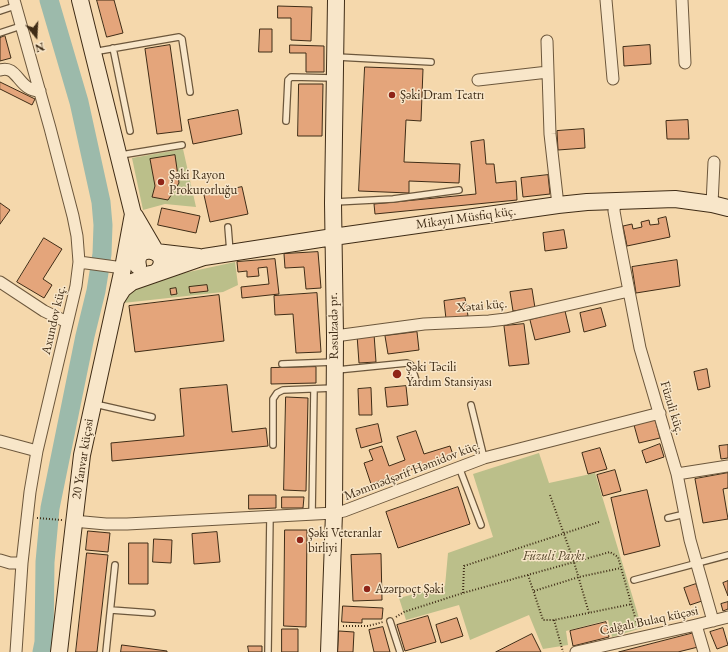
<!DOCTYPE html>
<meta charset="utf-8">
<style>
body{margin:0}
#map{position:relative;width:728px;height:652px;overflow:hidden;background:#f5d8ac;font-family:"EB Garamond",serif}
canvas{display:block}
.north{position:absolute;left:16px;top:16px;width:40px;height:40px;-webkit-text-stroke:3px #f8e6c9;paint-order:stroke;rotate:162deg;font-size:11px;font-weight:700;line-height:16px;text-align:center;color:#3f2c16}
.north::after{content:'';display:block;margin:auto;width:14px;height:18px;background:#3f2c16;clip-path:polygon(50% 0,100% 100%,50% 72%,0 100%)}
</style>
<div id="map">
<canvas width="728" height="652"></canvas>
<div class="north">N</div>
</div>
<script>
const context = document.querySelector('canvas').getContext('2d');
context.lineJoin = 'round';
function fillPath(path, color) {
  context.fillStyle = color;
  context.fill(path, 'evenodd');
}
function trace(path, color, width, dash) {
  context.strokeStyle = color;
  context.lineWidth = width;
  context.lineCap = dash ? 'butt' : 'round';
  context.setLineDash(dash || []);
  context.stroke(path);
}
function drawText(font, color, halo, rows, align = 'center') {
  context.font = font + ' "EB Garamond",serif';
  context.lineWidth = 3;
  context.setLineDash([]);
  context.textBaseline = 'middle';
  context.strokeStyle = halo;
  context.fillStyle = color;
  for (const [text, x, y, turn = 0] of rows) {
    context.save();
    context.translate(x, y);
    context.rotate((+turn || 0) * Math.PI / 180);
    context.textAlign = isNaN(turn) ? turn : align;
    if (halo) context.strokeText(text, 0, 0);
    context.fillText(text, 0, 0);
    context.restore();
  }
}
const green = new Path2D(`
 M183 149 196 207 165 204 143 210 132 158Z
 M235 262 238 285 223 292 123 303 125 295 147 281Z
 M539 453 549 483 595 473 642 628 612 637 608 620 566 631 568 645 543 649 529 615 470 640 459 605 406 620 399 598 445 586 448 553 493 537 473 474Z`);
const river = new Path2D(`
 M42 652 44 642 45 562 50 508 85 336 96 291 102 254 103 225 101 202 79 102 49 0`);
const building = new Path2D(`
 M97 0H114L123 33 107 37Z
 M278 6 312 7 311 41 291 40V18H278Z
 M260 29H272V52H259Z
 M5 36 11 58 0 61V38Z
 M170 45 182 131 157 134 145 49Z
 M290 45 324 46V72H306V53H290Z
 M650 45 651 64 624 66 623 47Z
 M365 67 423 69 421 121 406 120 404 162 460 164 459 183 409 181V193L359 191Z
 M0 82 35 99 32 105 0 89Z
 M299 84H323L322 136H298Z
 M238 110 242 134 193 144 188 120Z
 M688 120 689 139H667L666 121Z
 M584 129 585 148 558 150 557 131Z
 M484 140 486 164H494L496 183 516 181 517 200 375 214 374 204 476 194 471 142Z
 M175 155 179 183 168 200 152 197 155 186 150 159Z
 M548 175 550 194 523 197 521 178Z
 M242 187 248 214 210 222 204 195Z
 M0 203 10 210 0 224Z
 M162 208 200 216 196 233 158 225Z
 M666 217 670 237 627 246 623 226 632 224 633 229 642 227 641 222 649 220 650 225 659 224 658 219Z
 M564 230 567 248 545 251 543 233Z
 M44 238 62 249 43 279 52 285 44 298 17 282Z
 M318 252 321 288 306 289 304 267 285 268 284 254Z
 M275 259 279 294 242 298 241 287 269 284 267 267 258 268 259 276 247 277V271L238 272 237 262Z
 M677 260 680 286 636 293 632 267Z
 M207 285 208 291 190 293 189 287Z
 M176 288 177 294 171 295 170 289Z
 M532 289 535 308 513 311 510 292Z
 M317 293 321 352 296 353 293 314 275 315 274 296Z
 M219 295 224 341 135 352 129 306Z
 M465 298 468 316 446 319 444 301Z
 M601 308 606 326 584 332 580 313Z
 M565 311 570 332 535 340 530 320Z
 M524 324 529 364 509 366 504 326Z
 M417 332 419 350 388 354 385 336Z
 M374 334 376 362 359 363 357 335Z
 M316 367V383L271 384V368Z
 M707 369 710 387 698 390 694 372Z
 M227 385 232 432 266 428 268 446 112 461 111 443 184 436 180 389Z
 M406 386 408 405 387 407 385 388Z
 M371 388 372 415H359L358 389Z
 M286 397 308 398 306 491 284 490Z
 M655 419 660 438 639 443 634 425Z
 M378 424 382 442 361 448 356 429Z
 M416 431 424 454 450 446 453 455 371 484 364 463 373 460 369 450 382 446 389 466 405 460 397 437Z
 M660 444 664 457 646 463 642 451Z
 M728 445V458L721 459 719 446Z
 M600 448 607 469 588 474 582 453Z
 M615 470 621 491 603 496 597 475Z
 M728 473V488L723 489 728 519 703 523 695 479Z
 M458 487 470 524 398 548 386 512Z
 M647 490 660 546 624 555 611 498Z
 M249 495H276V508L249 509Z
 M282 497H304L303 508H282Z
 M285 530H307L306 627 284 626Z
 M88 531 110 533 108 552 86 550Z
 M217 532 220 562 194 564 192 534Z
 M154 539 172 540 171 563 153 562Z
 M129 543H148V584H129Z
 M87 553 108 555 97 652H76Z
 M381 554 382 600 353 601 351 555Z
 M728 581V596L723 583Z
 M696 584 702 601 690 605 684 588Z
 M728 602V609L723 611 721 604Z
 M343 606 383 608 382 619H362V623L342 622Z
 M428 616 436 642 405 651 397 625Z
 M457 618 463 636 441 643 436 625Z
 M606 622 609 637 573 646 570 631Z
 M383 627 390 652H374L369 630Z
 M723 628 728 645 717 649 710 632Z
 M282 629H298V652H282Z
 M339 631 354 632 353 652H338Z
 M694 633 698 647 678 652H619Z
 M532 634 541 652H496Z
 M122 645 167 651V652H121Z
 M248 646H262V652H249Z`);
const path = new Path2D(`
 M550 495 574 562 589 613
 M37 518 62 520
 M528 575 543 620H554L632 604
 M534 591 579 577 621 568
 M463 593 464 566 599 522
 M396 617 404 612 463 593 610 552 618 557 637 624
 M554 620 563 652
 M343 626H368L383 622`);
const lane = new Path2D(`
 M0 11 15 6
 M0 33 21 26
 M113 48 130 131
 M93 52 179 37 182 39 190 92
 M337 57 431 62
 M286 121 288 80 291 77 334 78
 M121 155 182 145
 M335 202 393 199 459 190
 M228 227 230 252
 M282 364 334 362
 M337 370 407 363 411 365 416 380
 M95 404 152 417
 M471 405 484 458
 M273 445V399L277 393 283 390 334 388
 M459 467 481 525
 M312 514 314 389
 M668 518 685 514
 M634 580 728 555
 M111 610 152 613
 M390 621 400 652
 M106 652 115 565
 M268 652 270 516`);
const street = new Path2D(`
 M14 0 50 128 73 216 77 236 79 262 76 286 37 451 30 492 22 563 16 652
 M606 0 613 79
 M682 0 685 63
 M547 41 550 134 558 205
 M0 70C18 64 18 91 40 91
 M478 80 548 72
 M615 201 614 211 618 234 640 348 677 474 690 540 713 621
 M712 204 714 162
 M79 262 123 268
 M0 282 44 311 67 322
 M335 336 424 324 489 321 506 319 629 291
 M0 441 37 451
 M677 474 728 466
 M73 521 106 524H127L334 513 344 511 484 458 660 413
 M0 560 10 563H22
 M696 625 704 652
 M576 652 696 625 728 617`);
const secondary = new Path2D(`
 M80 0 133 214 137 264
 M135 216 156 252 199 257
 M138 266C133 242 170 249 160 268 158 272 154 274 150 274
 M116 300 123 289 132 282 204 257 333 237 558 205 587 202 675 199 712 204 728 208
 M59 652 82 455 123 268 133 214
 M329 652 334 513 335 336 333 203 336 0`);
const markers = [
 [392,95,4,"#8f2418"],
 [161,182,4,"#8f2418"],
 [397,374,5,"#8f2418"],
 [300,540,4,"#8f2418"],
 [367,589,4,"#8f2418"]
];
const poiNames = [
 ["Şəki Dram Teatrı",400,95],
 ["Şəki Rayon",169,175],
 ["Prokurorluğu",169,190],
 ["Şəki Təcili",406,367],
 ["Yardım Stansiyası",406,382],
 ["Şəki Veteranlar",308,533],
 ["birliyi",308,548],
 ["Azərpoçt Şəki",375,589]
];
const streetNames = [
 ["Mikayıl Müsfiq küç.",466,218,-8],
 ["Xətai küç.",482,306,-5],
 ["Axundov küç.",54,320,-77],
 ["Rəsulzadə pr.",334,326,-91],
 ["Füzuli küç.",672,408,73],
 ["20 Yanvar küçəsi",83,459,-81],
 ["Məmmədşərif Həmidov küç.",412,471,-21],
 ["Calğalı Bulaq küçəsi",649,621,-12]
];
const parkNames = [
 ["Füzuli Parkı",554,556]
];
fillPath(green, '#bbbf8a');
trace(river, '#9cbaab', 19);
fillPath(building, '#e4a57b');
trace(building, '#3f2c16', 1);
trace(lane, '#6c573c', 8);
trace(street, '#6c573c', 13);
trace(secondary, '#3f2c16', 18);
trace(path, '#3f2c16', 2, [1, 2]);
trace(lane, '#f8e6c9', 5.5);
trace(street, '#f8e6c9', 11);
trace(secondary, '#f8e6c9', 16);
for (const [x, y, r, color] of markers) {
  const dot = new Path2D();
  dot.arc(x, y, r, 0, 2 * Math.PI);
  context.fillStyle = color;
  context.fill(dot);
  trace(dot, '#f8e6c9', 1.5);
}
drawText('13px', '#3f2c16', '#f8e6c9', poiNames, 'left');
drawText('13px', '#3f2c16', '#f8e6c9', streetNames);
drawText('italic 13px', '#58492d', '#f8e6c9', parkNames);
</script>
